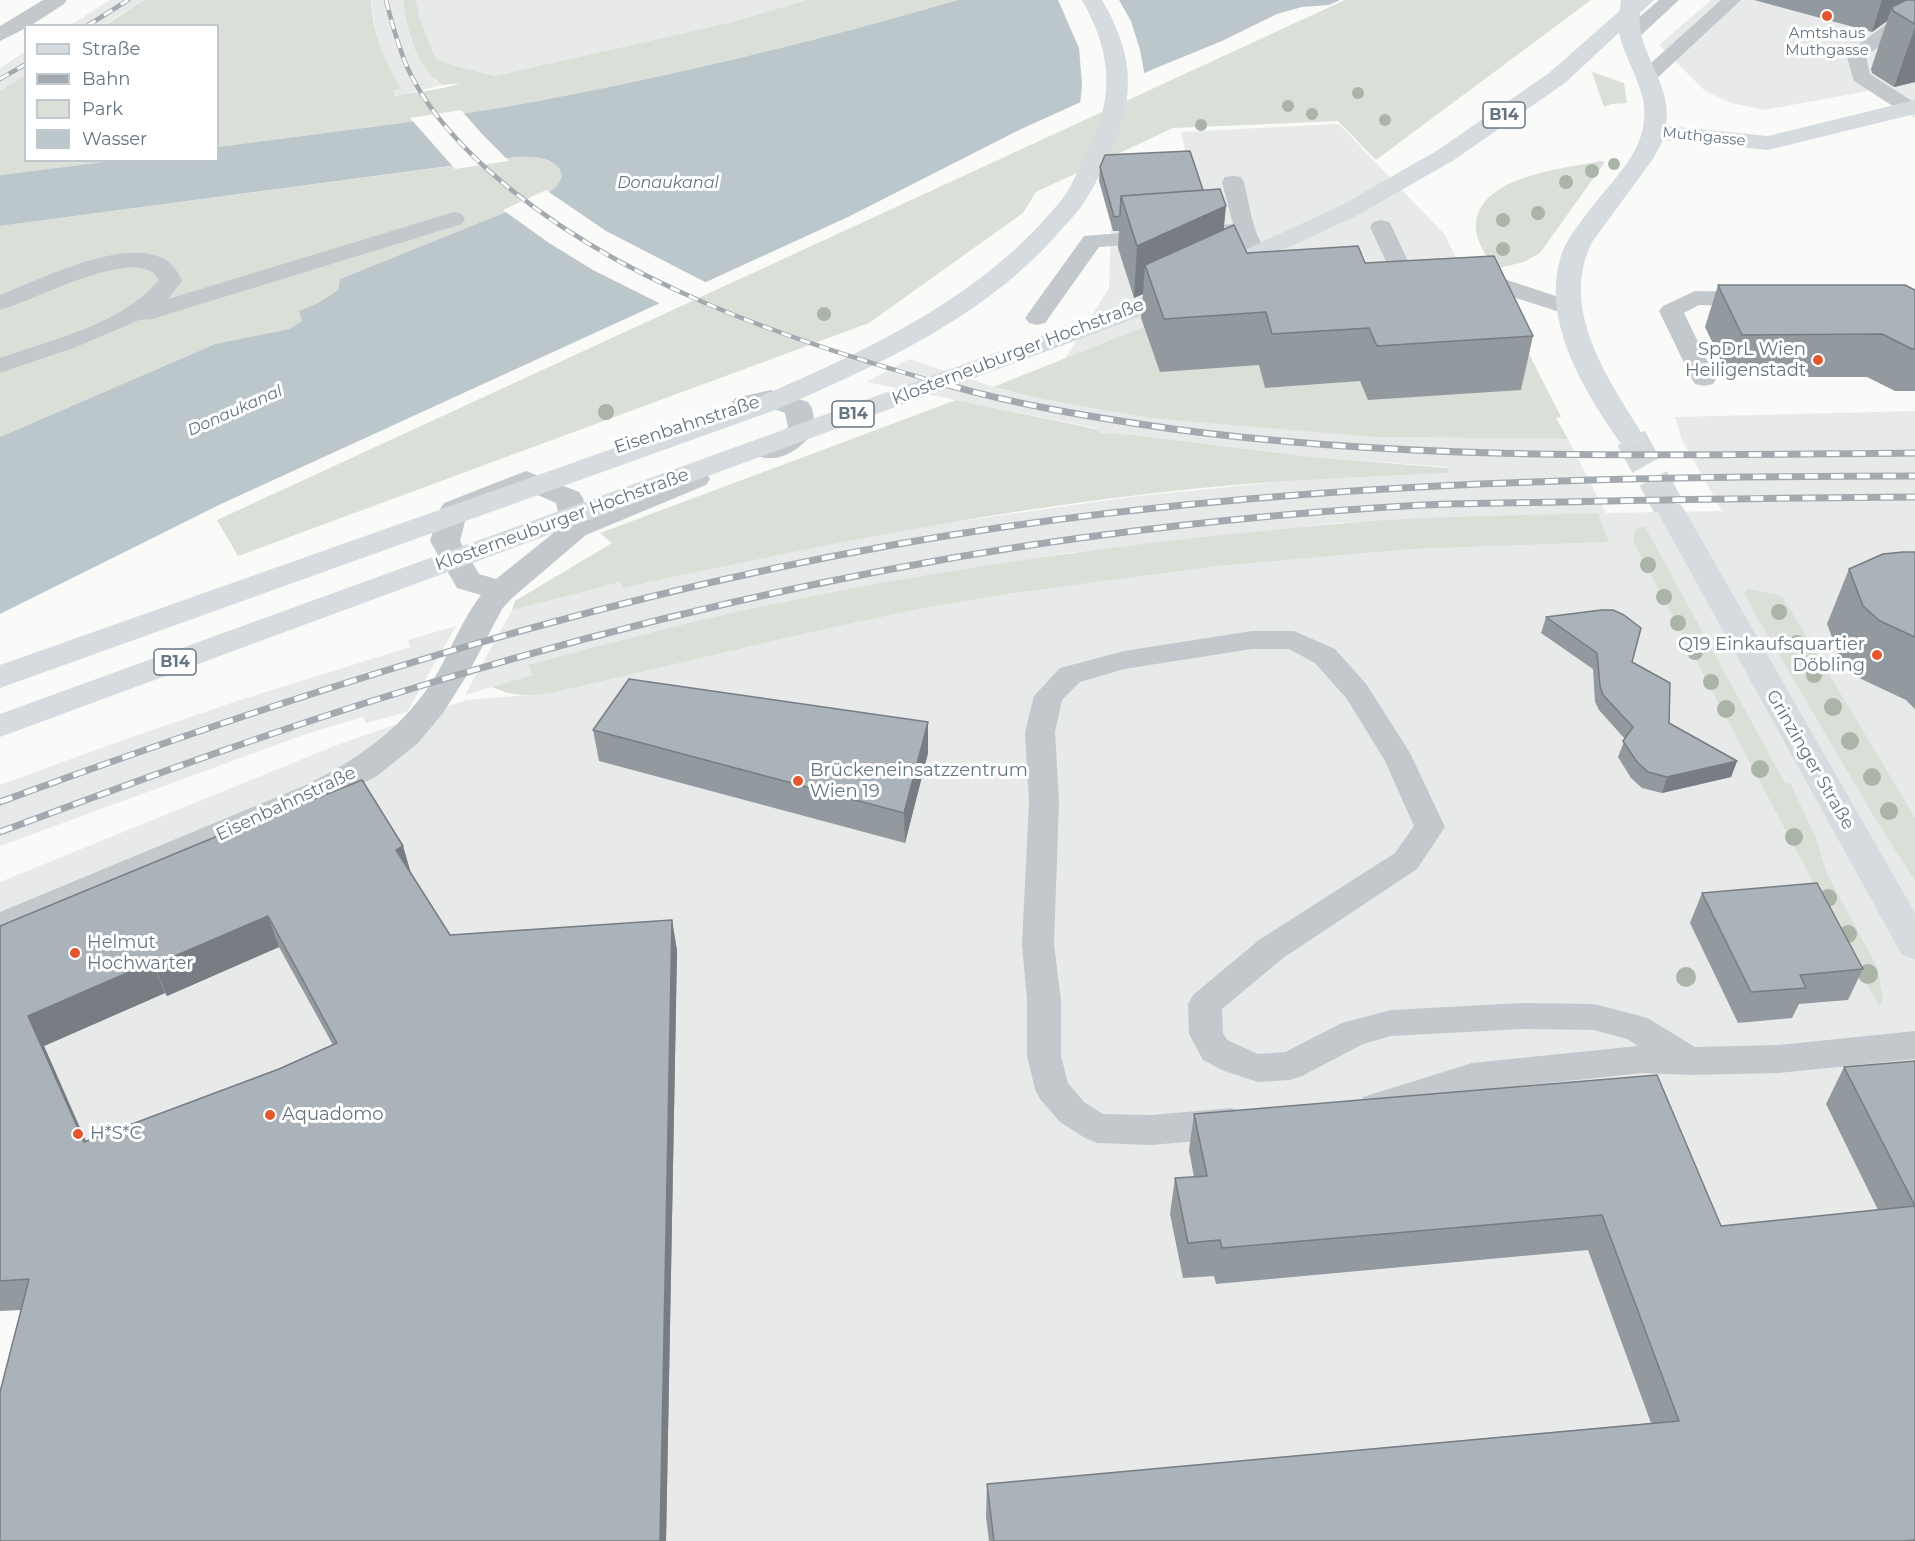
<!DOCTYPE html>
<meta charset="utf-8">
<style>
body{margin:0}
#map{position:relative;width:1915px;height:1541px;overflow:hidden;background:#fafaf8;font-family:Montserrat,sans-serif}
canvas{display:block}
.legend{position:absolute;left:24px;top:24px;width:195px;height:138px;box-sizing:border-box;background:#fff;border:2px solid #c1c8cd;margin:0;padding:8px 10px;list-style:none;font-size:18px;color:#657683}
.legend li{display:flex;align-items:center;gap:12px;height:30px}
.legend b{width:30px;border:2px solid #c1c8cd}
</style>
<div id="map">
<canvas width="1915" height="1541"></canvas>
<ul class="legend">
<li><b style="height:8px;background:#d6dbdf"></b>Straße</li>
<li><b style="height:8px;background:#a2aab0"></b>Bahn</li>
<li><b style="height:16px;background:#dadfd7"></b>Park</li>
<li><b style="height:16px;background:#bbc7cb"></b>Wasser</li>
</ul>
</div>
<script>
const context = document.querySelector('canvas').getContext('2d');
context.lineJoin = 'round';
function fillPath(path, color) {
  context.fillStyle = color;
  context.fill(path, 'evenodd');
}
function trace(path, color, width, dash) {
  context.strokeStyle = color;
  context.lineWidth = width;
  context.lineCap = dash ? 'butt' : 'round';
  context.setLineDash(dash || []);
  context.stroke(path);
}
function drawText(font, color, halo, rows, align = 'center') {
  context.font = font + ' Montserrat,sans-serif';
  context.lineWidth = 6;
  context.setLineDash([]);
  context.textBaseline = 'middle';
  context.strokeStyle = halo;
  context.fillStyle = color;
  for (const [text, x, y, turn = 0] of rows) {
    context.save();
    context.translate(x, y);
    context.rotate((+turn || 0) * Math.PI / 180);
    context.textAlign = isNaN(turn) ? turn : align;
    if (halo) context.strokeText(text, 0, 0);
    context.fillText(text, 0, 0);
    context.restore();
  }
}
const built = new Path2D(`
 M110 0H144L104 25 69 26Z
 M371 0H403L411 40 435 80 443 85 395 96 393 90 400 89 382 53 375 29Z
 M416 0H807L728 23 495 76 455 66 436 59 419 16Z
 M1711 0H1915V118L1874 90 1764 110 1731 103 1705 91 1659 45Z
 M25 52V75L0 91V68Z
 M1335 124 1340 125 1445 235 1462 270 1561 417 1057 372 1109 288 1111 224 1096 169 1188 164 1181 132Z
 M909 359 1003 390 1151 418 1374 437 1568 439 1606 513 1722 511 1681 438 1675 417 1915 411V1541H0L46 1308 0 1311V882L337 745 466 700 552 693 812 632 924 608 1007 594 1219 566 1413 549 1609 542 1598 513 1339 523 1068 553 920 576 785 601 528 666 532 675 465 695 512 610 585 590 621 582 625 588 768 556 926 526 1130 497 1296 480 1449 473 1448 467 1312 457 1134 435 1099 433 1096 428 866 382Z
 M456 626 407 712 366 723 363 717 306 734 0 846V785L123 740 240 700 410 647 408 640Z`);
const green = new Path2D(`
 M144 0H371C372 32 385 61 401 89L393 90 395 96C417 91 440 91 460 83L443 85C415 67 408 31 403 0H416L419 16 436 59 455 66 495 76 728 23 807 0H958C818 41 676 75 533 102 429 121 323 133 218 147V26H104Z
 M1345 0H1591L1376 160 1338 121 1173 128 1036 192 1023 213 869 323 238 556 217 520Z
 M1592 72 1624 83 1627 103 1611 104 1604 107Z
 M25 75 26 160 112 161 0 175V91Z
 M527 156C540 158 560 160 562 177L556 187 549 192 506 212 340 279 338 290 318 303 300 311 302 321 289 329 215 344 0 437V226Z
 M1601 161 1605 162 1540 253 1524 262 1494 269C1488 258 1477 243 1476 230 1473 176 1563 169 1601 161Z
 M1144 327 1259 365 1266 388 1360 381 1368 400 1526 348 1561 417 1556 418 1568 439 1374 437 1195 422 1150 418 1043 399 993 387Z
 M956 400 1096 429 1100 433 1134 435 1312 457 1448 468 1449 473C1363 477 1277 480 1191 489 1000 509 812 546 624 588L620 582 512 610 515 601 612 543 600 533Z
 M1598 513 1609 542 1413 549 1219 566 1007 594 924 608 812 632 552 693C529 696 513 697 492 687L532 675 528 665C614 642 700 619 787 601 968 564 1153 540 1337 524 1422 516 1512 516 1598 513Z
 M1639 527H1645L1785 783H1790L1816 838 1827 874 1876 965 1883 997 1879 1007 1633 541 1634 532Z
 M1748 589 1782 596 1915 818V881L1876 820 1753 610 1744 593Z`);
const water = new Path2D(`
 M958 0H1340L1329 5 1302 7 1277 14 1222 41 1156 68 1019 130 848 217 221 504 0 614V437L215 344 289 329 302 321 299 311 318 303 338 290 340 279 506 212 549 192 556 187 562 177C560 157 532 156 517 157L0 226V175L112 161 218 160V147C323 133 429 121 533 102 676 75 818 41 958 0Z`);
const pier = new Path2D(`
 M1058 0H1119L1131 21 1140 50 1145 77 1080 106 1082 84 1079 48Z
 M461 110 482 134 509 161 455 169 410 118Z
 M546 190 606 231 709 284 663 305 593 270 549 243 503 210Z`);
const secondaryTunnel = new Path2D(`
 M1631 438 1671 511`);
const lane = new Path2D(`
 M1659 0H1679L1637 39H1623L1620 35 1623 31Z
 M1721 0H1741L1655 80H1641L1638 76 1641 72Z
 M1915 6V21L1866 56 1870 74 1915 103V113L1902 112 1854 81 1846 54 1908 8Z
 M1233 176 1241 177 1244 182C1249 202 1252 230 1264 247 1272 257 1287 260 1294 271L1291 276C1268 282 1246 256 1238 237L1099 247 1045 323 1037 325 1029 323 1025 318 1084 236 1233 224 1222 182 1225 177Z
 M454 212 462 214 465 219 462 224 152 319 139 320 76 347 0 373V358C53 339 121 325 159 280 140 242 32 302 0 310V295C40 280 129 233 169 262 175 267 179 274 182 281L168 299Z
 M1381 220 1389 222 1392 227 1419 285 1416 290 1408 292 1400 290 1397 285 1370 227 1373 222Z
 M1471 276 1501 278 1577 303 1581 308 1577 313 1569 315 1491 290 1463 288 1460 283 1463 278Z
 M1695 291 1753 292 1761 294 1765 299 1761 304 1753 306 1699 305 1684 313 1716 379 1713 384 1704 386 1695 384 1692 379 1659 311 1663 306Z
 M1252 631H1294L1335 649 1367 685 1410 753 1445 827 1417 869 1283 958 1222 1009 1223 1033 1227 1040 1258 1054 1285 1052 1342 1023 1391 1010 1522 1003 1594 1004 1637 1015 1649 1019 1695 1047 1779 1045 1915 1031V1059L1779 1073 1690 1075 1644 1073 1472 1091 1375 1121 1363 1117 1358 1107 1363 1097 1472 1063 1638 1046 1627 1039 1594 1030 1522 1029 1391 1036 1363 1044 1302 1076 1290 1080 1258 1082 1224 1071 1203 1060 1189 1034 1188 1004 1193 995 1259 940 1395 853 1414 826 1385 761 1347 699 1315 663 1289 649H1252L1124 669 1080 682 1062 700 1055 732 1059 802 1054 944 1061 1001V1056L1068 1083 1084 1102 1103 1114 1151 1115 1232 1108 1244 1113 1250 1123 1244 1133 1232 1138 1151 1145 1097 1143 1085 1138 1060 1122 1040 1099 1035 1089 1027 1056V1001L1022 944 1029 802 1025 732 1034 696 1060 668 1124 651Z`);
const street = new Path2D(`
 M43 0H67L64 4 30 26H26V28L0 41V26Z
 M771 390 808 402 812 408 816 429C803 447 783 463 760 457L756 451C761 443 779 436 788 427L785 413 769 407 745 412 735 410 731 404 735 398Z
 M696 470 706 473 710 479 706 485 586 535 512 598 502 609 469 672 443 713 418 743 377 776 305 813 0 941V912L306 785C361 758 407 725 438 672 452 647 463 618 481 595L457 588 430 541 440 509 444 503 526 471 579 492 583 498 587 514ZM526 490 556 503 561 527 496 579 479 574 460 541 467 514Z`);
const secondary = new Path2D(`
 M1621 0H1641C1641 11 1638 22 1641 33 1648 65 1672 91 1666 126L1768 136 1915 100V114L1768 150 1663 140 1653 159 1592 242C1558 310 1610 382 1645 438L1641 444 1631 446 1621 444C1585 392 1542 324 1560 259 1565 240 1580 223 1591 208 1610 184 1637 158 1643 128 1651 92 1626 66 1619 32 1617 22 1620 10 1621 0Z
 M1671 502 1681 505 1685 511 1915 913V959L1902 955 1657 511 1661 505Z`);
const highway = new Path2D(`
 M1082 0H1102C1138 61 1135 106 1103 167 1098 178 1093 189 1086 199 1079 211 1069 221 1060 231 986 317 880 364 778 409L0 688V665L759 397C871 349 985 296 1063 198 1071 188 1076 174 1082 163 1114 104 1115 58 1082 0Z
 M1632 0H1654L1565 83 1454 160 1356 216 1134 319 0 737V714L1116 309 1340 206 1438 150 1549 73Z`);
const railFar1 = new Path2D(`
 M386 0C392 24 398 46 408 69 426 108 457 142 489 171 619 286 790 340 953 387
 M87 26 128 0
 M0 79 26 64`);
const rail = new Path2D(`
 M948 385C1021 406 1098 418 1173 429 1419 462 1668 455 1915 453
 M0 802C307 689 621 589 945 536 1266 484 1590 476 1915 476
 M0 832C144 778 289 725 437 681 632 622 830 576 1031 545 1160 526 1293 512 1423 505 1469 503 1515 503 1561 502 1679 499 1797 498 1915 497`);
const trees = [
 [1358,93,6],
 [1288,106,6],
 [1312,114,6],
 [1385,120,6],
 [1201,125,6],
 [1614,164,6],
 [1592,171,7],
 [1566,182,7],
 [1538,213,7],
 [1503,220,7],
 [1503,249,7],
 [824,314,7],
 [606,412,8],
 [1648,565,8],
 [1664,597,8],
 [1779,612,8],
 [1678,623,8],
 [1797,643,8],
 [1695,652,8],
 [1814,675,8],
 [1711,682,8],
 [1833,707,9],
 [1726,709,9],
 [1850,741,9],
 [1760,769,9],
 [1872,777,9],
 [1889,811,9],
 [1794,837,9],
 [1828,898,9],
 [1848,934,9],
 [1868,974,10],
 [1686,977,10]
];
const wall = new Path2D(`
 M1754 0H1915V82L1894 87 1872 73 1871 69 1887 21 1872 32Z
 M1100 167 1203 190 1223 230 1247 253 1365 263 1533 336 1521 390 1368 400 1360 381 1265 388 1259 365 1160 372 1141 318 1143 294 1134 298 1118 248 1119 231H1113L1099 181Z
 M1718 285 1915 290V391H1895L1867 377H1729L1705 327Z
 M1915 552V709L1906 700 1857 677 1841 661 1827 624 1849 569Z
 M1546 617 1632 662 1669 723 1737 761 1731 777 1662 793 1642 788 1631 778 1618 757 1625 739 1599 710 1595 702 1593 669 1541 633Z
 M593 730 928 753 905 843 599 761Z
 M297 806 403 846 411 874 450 935 672 920 677 951 666 1541H0L21 1310 0 1311V926ZM279 947 333 1045 279 1069 86 1141 44 1046 165 993 167 996Z
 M1702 893 1863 969 1848 1000 1799 1004 1792 1018 1738 1023 1690 923Z
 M1915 1061V1541H989L986 1517 987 1484 1651 1423 1588 1250 1216 1284 1214 1276 1183 1278 1170 1214 1175 1178 1194 1177 1189 1150 1194 1114 1721 1226 1878 1210 1826 1104 1844 1067Z`);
const shadedWall = new Path2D(`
 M1882 0H1908L1892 7 1887 21 1872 32Z
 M1915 27V82L1894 87Z
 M1226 206 1221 258 1145 265 1143 294 1134 298 1137 246Z
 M928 722V753L905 843 904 813Z
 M1737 761 1731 777 1662 793 1667 777Z
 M403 846 412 877 396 850Z
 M268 916 279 947 167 996 154 965Z
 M672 920 677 951 666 1541H660Z
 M152 962 165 993 44 1046 99 1172 84 1142 28 1016Z`);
const building = new Path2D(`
 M1906 0H1915V24L1893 11 1892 7Z
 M1190 151 1203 190 1121 196 1120 216 1114 217 1100 167 1105 155Z
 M1220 189 1226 206 1137 246 1121 196Z
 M1234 225 1247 253 1358 246 1365 263 1494 256 1533 336 1377 346 1369 328 1272 334 1266 312 1164 319 1145 265Z
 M1718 285H1905L1915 290V349H1912L1882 334 1742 335Z
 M1903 552H1915V637L1880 621 1863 606 1849 569 1883 554Z
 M1601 610H1613L1624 615 1641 628 1632 662 1670 683 1669 723 1737 761 1667 777 1648 772 1637 762 1623 741 1633 727 1603 695 1600 686 1597 653 1546 617Z
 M629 679 928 722 904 813 593 730Z
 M362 780 403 846 396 850 450 935 672 920 660 1541H0V1392L29 1279 0 1281V926L295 804 297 806ZM268 916 337 1043 279 1069 84 1142 28 1016 152 962 154 965Z
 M1817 883 1863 969 1800 975 1806 988 1751 992 1702 893Z
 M1915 1061V1206L1844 1067Z
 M1657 1075 1721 1226 1915 1206V1540L1904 1541H994L987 1484 1679 1421 1602 1215 1222 1248 1220 1240 1188 1243 1175 1178 1207 1176 1194 1114Z`);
const markers = [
 [1827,16,6,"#e4572e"],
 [1818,360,6,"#e4572e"],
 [1877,655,6,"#e4572e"],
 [798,781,6,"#e4572e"],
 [75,953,6,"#e4572e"],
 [270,1115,6,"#e4572e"],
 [78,1134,6,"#e4572e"]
];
const farPoinames = [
 ["Amtshaus",1827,34],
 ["Muthgasse",1827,51]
];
const farStreetnames = [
 ["Muthgasse",1704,137,6]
];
const shields = [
 [1504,115,42],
 [853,414,42],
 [175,662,42]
];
const shieldNames = [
 ["B14",1504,115],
 ["B14",853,414],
 ["B14",175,662]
];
const farWaternames = [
 ["Donaukanal",668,183],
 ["Donaukanal",235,411,-24]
];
const poiNames = [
 ["SpDrL Wien",1806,350,"right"],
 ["Heiligenstadt",1806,371,"right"],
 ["Q19 Einkaufsquartier",1865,645,"right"],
 ["Döbling",1865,666,"right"],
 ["Brückeneinsatzzentrum",810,771],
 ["Wien 19",810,792],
 ["Helmut",87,943],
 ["Hochwarter",87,964],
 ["Aquadomo",282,1115],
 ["H*S*C",90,1134]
];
const streetNames = [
 ["Klosterneuburger Hochstraße",1018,352,-21],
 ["Eisenbahnstraße",687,425,-18],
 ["Klosterneuburger Hochstraße",562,520,-20],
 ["Grinzinger Straße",1810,760,60],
 ["Eisenbahnstraße",286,804,-25]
];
fillPath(built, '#e8e9e9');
fillPath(green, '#dadfd7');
fillPath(water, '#bbc7cb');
fillPath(pier, '#fafaf8');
trace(secondaryTunnel, '#d5d9db', 31, [31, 15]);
fillPath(lane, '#c3c8cc');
fillPath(street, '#c3c8cc');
fillPath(secondary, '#d6dbdf');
fillPath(highway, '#d6dbdf');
trace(railFar1, '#a2aab0', 4.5);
trace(rail, '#a2aab0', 7);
trace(railFar1, '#fff', 3, [10]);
trace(rail, '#fff', 4.5, [13]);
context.fillStyle = '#aab4a7';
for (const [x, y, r] of trees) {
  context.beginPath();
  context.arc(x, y, r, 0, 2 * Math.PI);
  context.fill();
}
fillPath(wall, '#929a9f');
fillPath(shadedWall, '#777d82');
fillPath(building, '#aab3b9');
trace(building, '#777d82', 1.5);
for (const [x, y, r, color] of markers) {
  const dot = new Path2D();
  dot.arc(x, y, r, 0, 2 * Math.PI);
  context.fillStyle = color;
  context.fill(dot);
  trace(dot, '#fff', 2);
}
drawText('15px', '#657683', '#fff', farPoinames);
drawText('15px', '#657683', '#fff', farStreetnames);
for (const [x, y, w] of shields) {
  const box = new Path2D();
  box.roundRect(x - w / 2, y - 13, w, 26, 4.5);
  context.fillStyle = '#fff';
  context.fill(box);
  trace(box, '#657683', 1.5);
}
drawText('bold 16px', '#657683', null, shieldNames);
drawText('italic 16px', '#60757c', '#fff', farWaternames);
drawText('18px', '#657683', '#fff', poiNames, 'left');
drawText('18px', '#657683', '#fff', streetNames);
</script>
